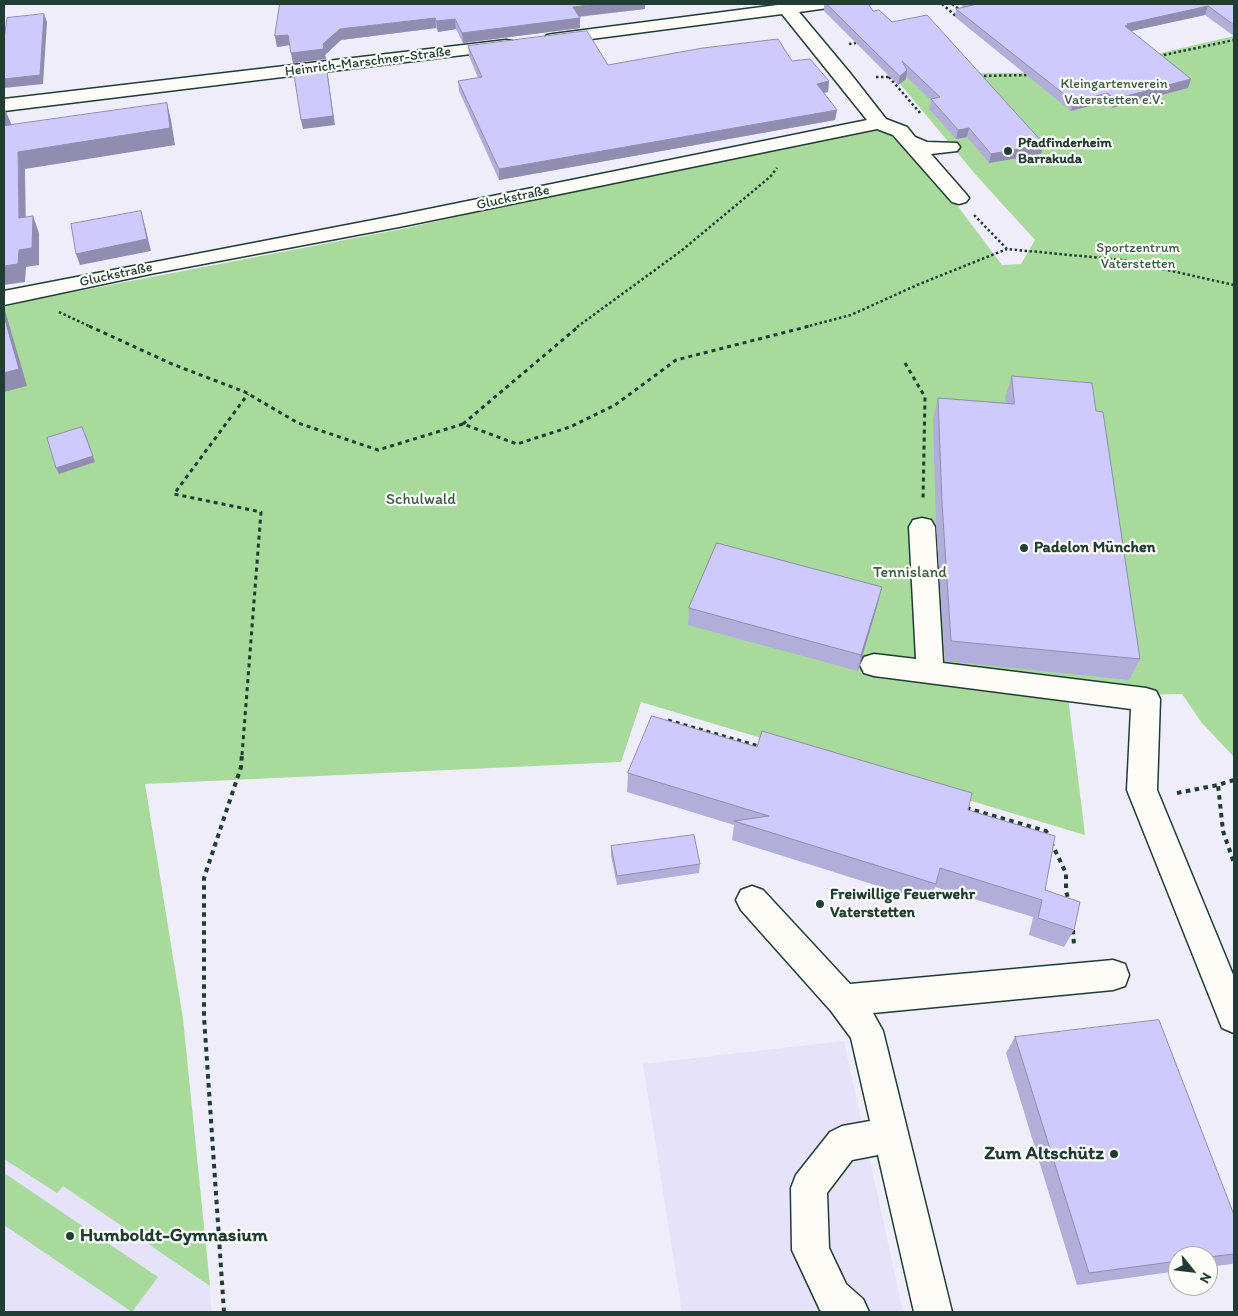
<!DOCTYPE html>
<meta charset="utf-8">
<style>
body{margin:0}
#map{position:relative;width:1238px;height:1316px;overflow:hidden;background:#efedf9;font-family:Itim,sans-serif}
canvas{display:block}
.frame{position:absolute;inset:0;border:5px solid #1f3d34;pointer-events:none}
.north{position:absolute;left:1168px;top:1246px;width:50px;height:50px;box-sizing:border-box;background:#fdfcf7;border:1px solid #a4b0a9;border-radius:50%;rotate:119deg;font-size:14px;font-weight:700;line-height:20px;text-align:center;color:#1f3d34}
.north::after{content:'';display:block;margin:auto;width:18px;height:22px;background:#1f3d34;clip-path:polygon(50% 0,100% 100%,50% 72%,0 100%)}
</style>
<div id="map">
<canvas width="1238" height="1316"></canvas>
<div class="frame"></div>
<div class="north">N</div>
</div>
<script>
const context = document.querySelector('canvas').getContext('2d');
context.lineJoin = 'round';
function fillPath(path, color) {
  context.fillStyle = color;
  context.fill(path, 'evenodd');
}
function trace(path, color, width, dash) {
  context.strokeStyle = color;
  context.lineWidth = width;
  context.lineCap = dash ? 'butt' : 'round';
  context.setLineDash(dash || []);
  context.stroke(path);
}
function drawText(font, color, halo, rows, align = 'center') {
  context.font = font + ' Itim,sans-serif';
  context.lineWidth = 4.5;
  context.setLineDash([]);
  context.textBaseline = 'middle';
  context.strokeStyle = halo;
  context.fillStyle = color;
  for (const [text, x, y, turn = 0] of rows) {
    context.save();
    context.translate(x, y);
    context.rotate((+turn || 0) * Math.PI / 180);
    context.textAlign = isNaN(turn) ? turn : align;
    if (halo) context.strokeText(text, 0, 0);
    context.fillText(text, 0, 0);
    context.restore();
  }
}
const built = new Path2D(`
 M844 1041 903 1312H682L643 1064Z
 M4 1125 63 1186 210 1286 211 1312H4Z`);
const green = new Path2D(`
 M1234 36V757L1202 723 1182 694 1068 697 1085 835 641 702 621 762 145 784 183 1019 210 1286 63 1186 57 1193 4 1159V307L32 300 407 228 575 190 878 129 895 133 945 189 1002 265 1021 264 1035 240 976 175 891 73H1023L1073 70 1161 53Z
 M4 1173 158 1277 132 1312 4 1225Z`);
const pathFar2 = new Path2D(`
 M942 4 957 17
 M952 4 960 10
 M849 44 856 43
 M1159 56 1234 40
 M979 76 1030 75
 M876 77H892
 M889 77 921 114
 M974 215 1007 249 1123 260 1234 285
 M59 312 91 327
 M577 327 681 251 770 177 777 168
 M805 327 851 315 917 285 1007 249`);
const pathFar1 = new Path2D(`
 M89 326 172 364 245 392 298 423 378 450 463 424 517 444 570 427 615 405 676 360 810 326
 M905 363 925 397 923 501
 M463 424 579 326
 M668 720 759 746
 M242 755 261 512 174 494 248 394`);
const path = new Path2D(`
 M1234 780 1218 785 1223 831 1234 863
 M1177 793 1218 785
 M966 808 1046 831 1049 836
 M1051 842 1066 873V891L1069 902
 M1073 930 1074 946
 M224 1312 204 1017V878L241 767 242 754`);
const minor = new Path2D(`
 M785 4H830L828 8 799 12 850 73 886 119 907 127 915 137 927 142 957 143 960 147 957 151 931 154 966 194 969 198 966 202 959 204 952 202 893 135 877 129 399 227 155 273 4 305V291L399 215 867 120 782 14 553 44 547 43 544 39 547 35 553 34Z
 M506 40 512 41 515 45 512 49 4 111V99Z
 M922 518 931 520 935 527 943 663 1146 688 1156 691 1160 699 1157 790 1234 977V1033L1222 1028 1127 790 1131 709 874 676 864 673 860 665 864 657 874 654 916 659 909 527 913 520Z
 M752 886 763 890 850 984 1113 960 1125 964 1129 975 1125 986 1113 990 873 1013 883 1031 952 1312H914L878 1155 852 1160 827 1193 829 1248 846 1284 863 1299 869 1312H822L820 1310 792 1250 791 1188 796 1175 830 1132 842 1126 870 1121 851 1038 831 1011 741 910 736 900 741 890Z`);
const wall = new Path2D(`
 M280 4 645 9 579 17 580 28 463 43 456 29 438 32 436 28 341 40 325 55 326 59 293 63 290 45 277 47 275 36Z
 M824 4H868L873 11 892 22 1041 154 989 163 967 137 956 139 929 109 931 100 906 76V79L898 85 824 11Z
 M960 4H1234V36L1205 15 1131 31 1188 88 1112 108 1105 102 1071 111 955 17 956 9 963 7Z
 M468 46 608 65 792 61 829 81 828 92 824 93 837 110 835 120 499 180 459 91 458 81 478 78 469 56Z
 M1012 376 1096 411 1140 659 1129 680 945 661 936 525 933 419 938 398 1006 403 1005 398Z
 M878 603 858 671 688 625 689 608Z
 M628 773 968 810 1045 890 1074 930 1064 947 1029 935 1033 917 935 887 929 902 732 840 734 825 627 792Z
 M611 846 700 864 699 873 617 885 611 856Z
 M1015 1037 1234 1215V1262L1232 1264 1208 1267V1256H1178V1271L1077 1285 1006 1053Z`);
const shadedWall = new Path2D(`
 M598 4H645V9L573 17V7Z
 M1208 6 1205 15 1127 32 1123 35 1127 24Z
 M44 14 47 22 43 84 4 88V79Z
 M435 18 436 28 341 40 325 55 326 59 293 63 291 53 340 29Z
 M580 18V28L463 43 462 33Z
 M455 19 456 29 438 32 436 21Z
 M288 35 290 45 277 47 275 36Z
 M326 64 335 125 303 129 301 120Z
 M907 70 906 79 898 85 900 76Z
 M1191 79 1188 88 1112 108 1115 99Z
 M829 81 828 92 816 94 817 84Z
 M1107 93 1105 102 1071 111 1074 102Z
 M167 103 171 120 175 145 25 169 26 235 19 218 18 152Z
 M5 109 12 126 4 130V118Z
 M837 110 835 120 499 180V169Z
 M969 128 967 137 956 139 958 130Z
 M1044 144 1041 154 989 163 991 154Z
 M141 211 144 222 151 251 80 265 76 254Z
 M33 216 39 233V265L26 267 25 282 4 285V266L19 250Z
 M4 307 27 386 4 392Z
 M85 433 95 462 59 474 56 468Z
 M882 587 878 603 858 671 861 655Z`);
const building = new Path2D(`
 M280 4H598L573 7 580 18 462 33 455 19 436 21 435 18 340 29 323 44 324 49 291 53 288 35 275 36Z
 M827 4H868L873 11 879 10 892 22 927 15 1044 144 991 154 969 128 958 130 931 99 940 97 902 61 907 70 900 76Z
 M971 4H1234V25L1208 6 1127 24 1129 25 1125 26 1191 79 1115 99 1107 93 1074 102 956 9 973 5Z
 M44 14 40 75 4 79V39L7 18Z
 M587 31 608 65 703 48 778 39 792 61 810 59 829 81 817 84 837 110 499 169 458 81 482 77 468 46Z
 M326 64 333 116 301 120 293 68Z
 M167 103 170 128 18 152 19 218 33 216 32 248 19 250 18 264 4 266V126Z
 M141 211 147 239 76 254 71 224Z
 M4 316 19 369 4 373Z
 M1012 376 1092 383 1096 411 1103 412 1140 659 951 641 942 503 938 398 1014 404Z
 M82 427 93 456 56 468 47 438Z
 M717 543 882 587 861 655 689 608Z
 M652 716 757 747 762 731 972 793 968 810 1055 836 1045 890 1080 902 1074 930 1038 918 1042 900 940 868 936 884 734 821 769 816 628 773Z
 M694 835 700 864 617 876 611 846Z
 M1159 1020 1234 1215V1254L1208 1257V1256H1178V1261L1089 1273 1015 1037Z`);
const markers = [
 [1008,151,5,"#1f3d34"],
 [1024,548,5,"#1f3d34"],
 [820,904,5,"#1f3d34"],
 [1114,1154,5,"#1f3d34"],
 [70,1236,5,"#1f3d34"]
];
const farStreetnames = [
 ["Heinrich-Marschner-Straße",368,62,-7],
 ["Gluckstraße",513,198,-12],
 ["Gluckstraße",116,275,-12]
];
const farParknames = [
 ["Kleingartenverein",1114,84],
 ["Vaterstetten e.V.",1114,100],
 ["Sportzentrum",1138,248],
 ["Vaterstetten",1138,264]
];
const farPoinames = [
 ["Pfadfinderheim",1018,143],
 ["Barrakuda",1018,159]
];
const parkNames = [
 ["Schulwald",421,500],
 ["Tennisland",910,573]
];
const poiNames = [
 ["Padelon München",1034,548],
 ["Freiwillige Feuerwehr",830,895],
 ["Vaterstetten",830,913]
];
const nearPoinames = [
 ["Zum Altschütz",1104,1154],
 ["Humboldt-Gymnasium",80,1236,"left"]
];
fillPath(built, '#e5e2fa');
fillPath(green, '#a7da9b');
trace(minor, '#1f3d34', 3);
trace(pathFar2, '#1f3d34', 2.5, [2.5, 2.5]);
trace(pathFar1, '#1f3d34', 3, [4, 4]);
trace(path, '#1f3d34', 4, [4.5, 4.5]);
fillPath(minor, '#fdfcf7');
fillPath(wall, '#b1aeda');
fillPath(shadedWall, '#908db1');
fillPath(building, '#cecafd');
trace(building, '#908db1', 1);
for (const [x, y, r, color] of markers) {
  const dot = new Path2D();
  dot.arc(x, y, r, 0, 2 * Math.PI);
  context.fillStyle = color;
  context.fill(dot);
  trace(dot, '#fdfcf7', 2);
}
drawText('14px', '#1f3d34', '#fdfcf7', farStreetnames);
drawText('14px', '#3a5c49', '#fdfcf7', farParknames);
drawText('bold 14px', '#1f3d34', '#fdfcf7', farPoinames, 'left');
drawText('16px', '#3a5c49', '#fdfcf7', parkNames);
drawText('bold 16px', '#1f3d34', '#fdfcf7', poiNames, 'left');
drawText('bold 19px', '#1f3d34', '#fdfcf7', nearPoinames, 'right');
</script>
